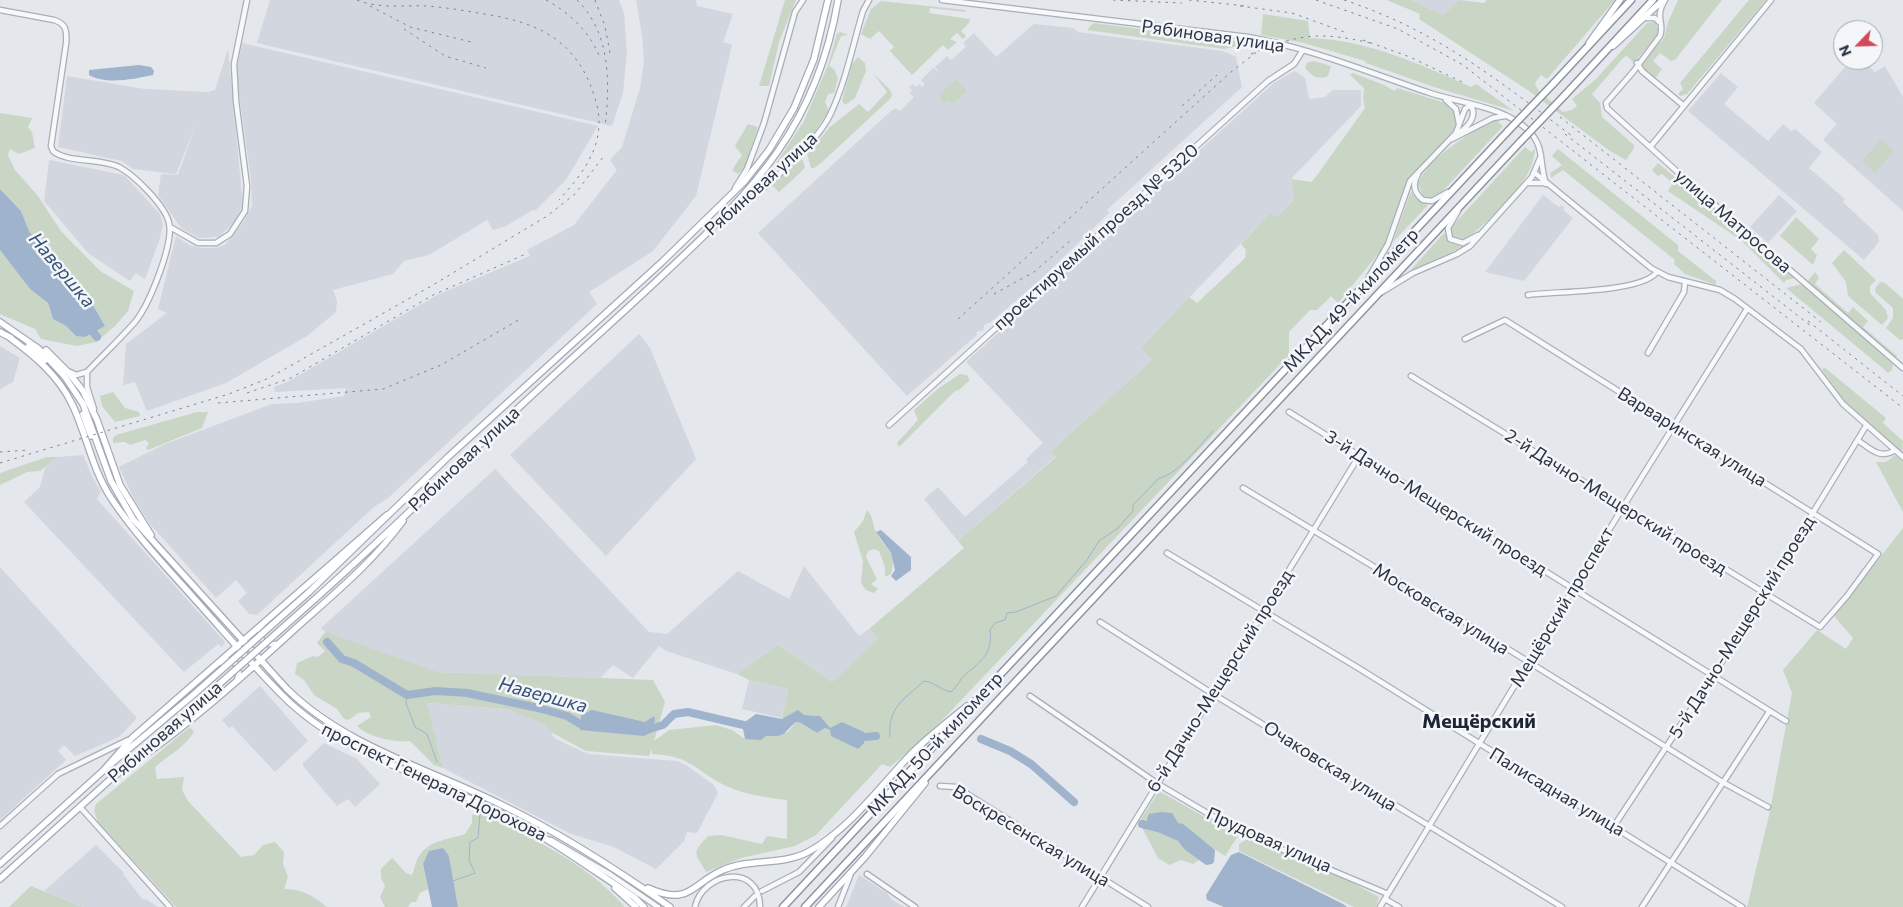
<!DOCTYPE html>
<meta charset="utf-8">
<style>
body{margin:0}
#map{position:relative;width:1903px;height:907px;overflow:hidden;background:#e4e7ec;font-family:Commissioner,sans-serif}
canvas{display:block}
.north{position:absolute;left:1833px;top:20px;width:50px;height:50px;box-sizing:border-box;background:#f4f6f9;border:1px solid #a4a8b1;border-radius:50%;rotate:246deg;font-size:14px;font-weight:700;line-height:20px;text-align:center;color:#2b3445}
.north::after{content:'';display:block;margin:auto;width:18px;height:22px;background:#d1495b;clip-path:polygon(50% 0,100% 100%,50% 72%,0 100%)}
</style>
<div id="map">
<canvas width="1903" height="907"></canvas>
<div class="north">N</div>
</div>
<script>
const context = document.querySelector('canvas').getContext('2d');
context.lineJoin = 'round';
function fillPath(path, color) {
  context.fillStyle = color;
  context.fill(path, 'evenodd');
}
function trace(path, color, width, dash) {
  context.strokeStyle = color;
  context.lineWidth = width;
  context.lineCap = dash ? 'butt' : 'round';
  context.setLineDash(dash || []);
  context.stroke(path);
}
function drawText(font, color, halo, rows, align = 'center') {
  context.font = font + ' Commissioner,sans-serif';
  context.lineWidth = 5;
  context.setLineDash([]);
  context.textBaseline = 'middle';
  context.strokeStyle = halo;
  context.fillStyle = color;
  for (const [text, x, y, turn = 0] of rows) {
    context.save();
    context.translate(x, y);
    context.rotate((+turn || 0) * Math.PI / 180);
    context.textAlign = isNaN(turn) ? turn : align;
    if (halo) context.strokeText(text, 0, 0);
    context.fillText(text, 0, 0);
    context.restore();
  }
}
const built = new Path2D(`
 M270 0H619L624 13 627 52 623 93 612 126 257 43Z
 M636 0H696L697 6 733 14 723 42 732 45 696 196 653 251 589 292 597 304 387 499 375 506 257 615 249 614 238 601 247 593 236 580 216 598 150 524 134 499 119 467 165 444 272 404 297 403 344 396 346 388 275 392 274 387 289 381 437 295 530 256 527 250 574 225 617 170 610 160 622 147 640 88 644 61 642 35Z
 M1411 0H1459L1443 15Z
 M1034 24 1073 28 1078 32 1222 51 1236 57 1242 87 1107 210 1109 213 1041 279 991 322 984 325V330L976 332 977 335 907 396 758 233 891 111 896 108 899 111 901 110 914 97 910 93 912 90 909 87 913 84 916 87 919 84 922 87 925 84 921 80 933 68 939 72 935 67 947 56 951 60 966 47 963 43 974 33 996 57Z
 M242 43 598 126 566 180 535 211 533 210 504 227 493 230 487 220 429 255 404 261 393 274 333 290 337 301 336 312 307 336 226 383 147 411 135 382 123 385 126 344 167 313 158 309 176 236 189 245 201 248H215L225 245 244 221 252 206 251 179 238 87 237 68Z
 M228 49 243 205 235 221 219 237 199 238 181 228 158 195 161 174 178 175 197 121 176 174 133 169 122 161 58 147 67 76 145 89 208 92 215 90Z
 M1851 60H1862L1875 72 1885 66 1903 97V211L1823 140 1837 124 1814 103Z
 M1295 71 1305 78 1309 99 1325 97 1333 90H1361V106L1291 179 1294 200 1277 217 1270 213 1141 348 1152 360 1051 451 1056 456 958 541 924 499 938 487 965 517 1028 462 1026 459 1043 443 966 362 1275 82Z
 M1721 73 1738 87 1724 104 1768 141 1783 124 1791 131 1795 129 1822 152 1809 168 1845 199 1843 202 1878 235 1879 242 1864 260 1688 111Z
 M49 160 124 175 160 214 163 224 160 238 145 279 136 273 130 281 88 253 44 201Z
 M1543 195 1559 207 1561 205 1565 208 1563 210 1573 218 1524 281 1485 272Z
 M1779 195 1797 211 1768 243 1750 227Z
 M639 334 650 348 696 459 606 556 510 455Z
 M0 346 20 358 13 382 0 389Z
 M83 455 93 478 101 492 97 499 225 642 222 647 218 644 184 672 24 502 40 487 45 468 58 457Z
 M495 469 649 632 667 634 738 571 789 599 804 566 859 636 869 629 879 638 832 682 778 645 737 674 666 651 659 646 633 678 613 665 600 678 438 672 332 638 321 628Z
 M0 567 137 718 119 737 75 756 64 745 58 751 66 760 0 820Z
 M749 680 788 689 782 718 742 709Z
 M260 686 308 741 275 772 232 726 229 728 222 720Z
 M427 703 507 709 547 722 554 738 588 754 677 761 686 765 714 785 718 793 697 833 687 832 684 841 656 869 614 847 571 834 443 768Z
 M324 743 357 759 380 784 355 807 348 799 337 806 303 766V763Z
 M96 845 124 873 123 874 143 900 146 899 158 907H83L44 891Z
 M859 875 887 893 892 900 905 907H846Z`);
const green = new Path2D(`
 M785 0H796L779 42 769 86H759Z
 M1387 0H1411L1443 15 1459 0 1484 3 1487 0H1615L1547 79 1541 75 1535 83 1538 90 1563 112 1572 110 1577 106 1572 99 1596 79 1647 23 1654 22 1658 28V34L1634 63 1627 56 1624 57 1592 94 1600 103 1602 117 1634 145V148L1626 160 1610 151 1529 91 1419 19 1420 14Z
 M1678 0H1722L1675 60 1671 61 1660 53 1653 61 1662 69 1655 79 1639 66 1664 38 1668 22Z
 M1749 0H1766L1687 94 1680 96 1678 94 1683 89 1680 83Z
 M881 1 966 10V12L930 8 929 13 970 19 969 23 961 31 966 36 963 39 957 33 950 39 957 42 948 50 943 45 912 75 890 51 894 47 879 31 870 39 861 34 871 9Z
 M1263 14 1308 21 1310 38C1367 40 1420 64 1471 87L1476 84 1514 111 1434 87 1366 63 1365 61 1304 43 1261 35Z
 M1093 23 1253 43 1224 49 1087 30Z
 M840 32 848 35 841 36 829 66 834 69 838 78 834 93 828 94 825 102 829 111 811 137 765 180 804 121 828 65 837 34Z
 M858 57 865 63 866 71 855 98 845 105 842 101 852 64Z
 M1314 61 1331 66 1328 76C1319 81 1310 75 1305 67L1307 63Z
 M873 73 890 90 892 95 890 99 821 163 814 168H811L807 154 830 127 859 104 868 112 887 92Z
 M1353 73 1384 85 1395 91 1397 88 1449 104C1456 111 1458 121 1454 130L1408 179 1383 248 1338 303 1331 296 1317 310H1310L1289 332V355L929 734 890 767 882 764 816 835 795 846 741 858 706 872C695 852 691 854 708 836L721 835 762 844 767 836 787 839V800C768 798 743 794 726 786 694 770 692 756 652 754V748L649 756 586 751 549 731 545 724 507 709 427 703 443 768 434 765 410 741C395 743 368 737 357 726L371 717 369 712 358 713 349 720 344 719 337 709 314 695 304 680 295 674 297 663 313 656 318 657 325 651 317 643 325 632 438 672 653 680 665 702 654 741 669 730 716 725 732 730 745 739 788 732 796 722 801 723 817 733 825 728 830 730 831 736 830 728 827 726 820 716 804 715 782 719 788 689 749 680 737 674 778 645 832 682 879 638 869 629 964 548 958 541 1056 457 1051 451 1152 360 1141 348 1189 297 1197 303 1245 258 1246 250 1241 244 1270 213 1277 217 1294 200 1291 179 1311 182 1315 178 1365 108 1363 99 1364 88 1350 75Z
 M956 79 967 91 953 104 949 100 944 104 939 96 940 94Z
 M0 113 32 118 28 127 32 132 35 148 19 154 10 149 8 155 15 170 38 196 61 231 100 271 134 291 128 311 116 325 96 342 77 346 41 339 35 329 0 314V250L30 289 48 303 53 319 66 326 76 336 88 297 69 280 43 249 29 231 21 211 0 189Z
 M1494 119H1501L1498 122 1503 126 1440 194 1431 198 1423 196 1418 184C1427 158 1472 132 1494 119Z
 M748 124 758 127 744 169 738 174 732 170 742 155 735 146Z
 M1881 139 1894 151 1875 173 1862 161Z
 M1525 147 1531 152 1535 149C1534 158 1532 167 1527 175 1520 189 1476 236 1462 240L1452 237 1450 232 1454 224Z
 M1558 149 1678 245V251L1716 281V285L1685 274 1674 264 1675 260 1563 170 1551 178 1550 173 1562 165 1552 156Z
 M802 159 805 167 802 171 779 192 772 185Z
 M1658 163 1797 278 1786 280 1784 283 1742 241 1668 191 1673 183 1662 174 1658 176 1652 170Z
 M1411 191 1414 196 1428 205 1393 242Z
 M1796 217 1819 239 1811 249 1817 255 1813 265 1780 236Z
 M1444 233 1454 244 1465 246 1410 271Z
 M1844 250 1876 280 1870 286V293L1886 310 1888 318 1882 325 1848 296 1846 282 1832 263Z
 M1815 272 1819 278 1815 284 1848 313 1853 307 1868 321 1863 327 1897 356 1894 361 1805 284Z
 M1880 282 1885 283 1903 299V339L1900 340 1886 328 1893 318V308L1876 293 1875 289Z
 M1802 284 1893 364 1892 370 1888 373 1885 370 1786 288Z
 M1824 367 1886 418 1883 423 1903 441 1902 453 1847 404 1822 370Z
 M960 374 967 375 970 380 959 390 955 391 899 447 897 443 918 420 914 410 939 388Z
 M113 392 125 408 139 412 140 416 115 422 102 406 100 396Z
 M197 412H208L202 428 148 450 146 448 149 443 145 440 130 445 125 442 113 443V438L116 435Z
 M1895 455 1903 461V512L1876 462H1886Z
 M47 457H58L40 471 27 472 0 485V473Z
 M867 510C874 517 872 524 876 532 884 549 898 551 891 574L885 577V567L879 551 874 549 868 551 866 557 877 579 871 584 878 589 874 593 866 590 861 583 863 561 854 532 863 521Z
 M1903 528V907H1747L1770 811 1792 693 1783 670 1817 630 1846 649 1853 638 1834 616Z
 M190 727 194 732C185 747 169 755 155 767L157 779 184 777 182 790 188 801 241 857 254 855 263 845 275 842 284 852 283 864 288 877 284 889C303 889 313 896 327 907H176L98 822 94 811 96 804Z
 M1159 791 1238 836 1225 856 1200 840 1183 824 1155 831 1178 841 1184 849 1200 859 1193 864 1181 860 1169 865 1158 858 1139 822Z
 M481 813C532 838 587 863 625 907H458L449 856 423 864 428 889 420 893 416 902H411L408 907H385L380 897 385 886 381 878V869L392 858 406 873 412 875C415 869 415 862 419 856 431 839 448 840 465 834L472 823V815Z
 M1249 838 1320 868 1324 875 1334 873 1379 897 1376 907H1354L1239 851V844Z
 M31 886 83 907H9Z`);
const water = new Path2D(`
 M139 65 151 67 154 71 153 75C134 79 106 85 89 75V70Z
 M0 189 21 211 29 231 43 249 69 280 88 297 105 326 85 337 76 336 66 326 53 319 48 303 30 289 0 250Z
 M881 530 911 557V570L896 581 891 576 895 570 891 553 876 532Z
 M592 710 645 722 654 716 655 720 652 732 644 736 580 730 581 715Z
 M798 710 804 715 820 716 830 728 842 722 864 732V743L858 749 831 736 830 730 825 728 817 733 801 723 796 722C782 733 788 737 766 736L761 740 745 739 742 724 756 714 782 719Z
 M1161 812 1172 813 1178 823 1183 824 1215 850 1214 862 1212 864 1206 865 1184 849 1178 841 1155 831 1148 825 1147 819 1149 814Z
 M443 848 449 856 458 907H432L423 864 429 851Z
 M1239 852 1343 904 1347 907H1224L1207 900 1206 895 1231 855Z`);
const stream = new Path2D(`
 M407 695 406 703 415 727 427 734 437 762
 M890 737C887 707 905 699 924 681 935 682 940 690 951 692 957 687 960 679 966 674 982 661 993 652 990 630L995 623 1005 620 1007 613 1016 612 1056 596 1087 560 1099 541 1118 528 1133 511V505L1159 478C1176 476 1201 444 1213 431
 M453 881 475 873 469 860 470 842 478 838 480 814`);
const river = new Path2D(`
 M88 325 97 337
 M327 642 342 659 354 663 407 695 436 691 467 693 538 708 567 716 582 725H590
 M646 730 663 725 674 714 688 712 752 727
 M854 738 876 736
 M981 739 1010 751 1031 764 1074 802
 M1142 824 1158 828`);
const minor = new Path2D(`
 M942 0 1248 37C1311 48 1370 73 1430 93 1463 104 1503 106 1529 131 1545 147 1539 164 1546 184
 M1665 0C1654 18 1665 23 1660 36L1633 72 1606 103 1607 108 1693 186 1903 368
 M0 10 54 20C67 24 67 32 66 44L51 146 53 151C67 163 101 158 119 167 134 175 165 205 169 223 174 244 149 305 135 322 120 339 103 355 87 372L76 375 70 372
 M1645 18H1655L1659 22
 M1637 63 1642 71 1684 106
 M1446 100 1456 109 1459 124
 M1458 134C1467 127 1479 116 1470 105
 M1452 139 1493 118 1505 116
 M1651 146 1771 0
 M1535 173 1651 268 1668 277 1720 290 1735 299 1801 349 1843 404 1903 457
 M1418 174C1412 184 1414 193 1423 200L1432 201 1448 192
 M1527 183H1544
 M735 188 747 169 764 123 795 12 803 0
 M1458 211 1448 228 1450 239 1463 243 1478 235
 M727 214C757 197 817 144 831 113 846 81 853 44 863 11L869 0
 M170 227 198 243H216L230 234 245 211 247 186 236 101 234 64 247 0
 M1369 277 1388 244 1410 181 1456 133 1465 109 1470 105
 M1382 292 1413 273 1457 254 1470 246 1532 177 1541 156
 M1528 295C1556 291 1641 293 1657 272
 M1648 353 1684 292 1685 282
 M87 372V387L94 409
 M1411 376 1820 627 1847 596 1878 554 1505 320 1465 339
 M1289 412 1786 721
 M889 425 1268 81 1294 64 1303 50
 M1859 441C1870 449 1881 460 1895 450
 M1243 488 1411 589 1724 783 1768 807
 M1167 553 1360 669 1742 907
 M1100 622 1213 694 1562 907
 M262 626C258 633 260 640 267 644H277
 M220 663 228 660 236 664 239 673 237 680
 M1030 696 1158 784 1236 830 1388 894
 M940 786 956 787 1148 907
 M80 807 170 907
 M0 826 58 774 128 740
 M1614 826 1713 676 1866 426
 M551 840 611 875 658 907
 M867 874 915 907
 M762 891 799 872 832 838
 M1385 899 1399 907
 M695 907C702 872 760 862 760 907
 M744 907 755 896
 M838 907 850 876
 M1082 907 1359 456
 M1380 907 1623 507 1747 309
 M1642 907 1769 712`);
const major = new Path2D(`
 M1589 43 1620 0
 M1613 46 1663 0
 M0 322 39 349 65 377 83 404 111 481 133 519 287 689C346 747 430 769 502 805 562 834 616 869 670 907
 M0 332 11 338
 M9 337C35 356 59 376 73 406 87 436 92 469 111 498 137 537 169 570 200 605 227 635 253 666 282 695 341 755 429 776 502 814 549 838 591 869 634 897L644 907
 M28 347 45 360
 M46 350 69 373 83 391 97 420 120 485 151 535
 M83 414 91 436
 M309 592 448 457 662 262 744 182 769 150 794 108 814 59 828 0
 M315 599C388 534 457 465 528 399 574 356 621 315 666 272 755 189 817 125 838 0
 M111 764 192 696
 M128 764 198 703
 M103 771 132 738 387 515
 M111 778C178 735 238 681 296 628 334 594 373 562 403 521
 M0 864 104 770
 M0 879 114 776
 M615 888 636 907
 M648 888C690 907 692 883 723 870 750 858 781 866 808 852 849 830 880 786 912 753 929 736 949 721 967 706
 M819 907 865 857 925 783`);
const highway = new Path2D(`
 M1553 84 1631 0
 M1565 95 1653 0
 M783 907 1509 130
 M805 907 1521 141`);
const rail = new Path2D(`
 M357 0C379 9 403 5 425 6 445 7 465 11 485 14 539 23 576 40 594 95 609 138 588 168 559 200
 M546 0C570 13 590 32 600 58
 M577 0C611 33 610 84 605 127
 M595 0 605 26 610 53
 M1113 0 1182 3
 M1189 0 1246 6
 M1316 0 1398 29 1463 65 1903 408
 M1344 0C1435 30 1497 79 1572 136
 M370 6 410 27 471 42
 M1240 6 1292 13 1347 33
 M404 29 445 56 486 68
 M1363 40 1410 57 1462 82
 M1251 54C1299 34 1319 31 1370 43
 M1182 106 1217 75
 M1560 117 1821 322
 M1565 134 1811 326
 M994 294 1034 272 1071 240
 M958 319 1231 72 1258 51
 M1808 321 1903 396
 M247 393 291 378 433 295 528 253
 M218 403 383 389 441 365 522 318
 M0 452 30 450
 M0 463 229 394 269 378 433 285 547 216 575 194 603 157`);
const majorBridge = new Path2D(`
 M192 696 309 592
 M198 703 315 599`);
const highwayBridge = new Path2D(`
 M1509 130 1553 84
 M1521 141 1565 95`);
const streetNames = [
 ["Рябиновая улица",1213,36,8],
 ["Рябиновая улица",761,184,-42],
 ["улица Матросова",1733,221,41],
 ["проектируемый проезд № 5320",1096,237,-42],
 ["МКАД, 49-й километр",1351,300,-47],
 ["Варваринская улица",1692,437,32],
 ["Рябиновая улица",464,459,-43],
 ["2-й Дачно-Мещерский проезд",1616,502,32],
 ["3-й Дачно-Мещерский проезд",1436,503,32],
 ["Мещёрский проспект",1562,607,-59],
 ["Московская улица",1441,609,32],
 ["5-й Дачно-Мещерский проезд",1742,627,-58],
 ["6-й Дачно-Мещерский проезд",1220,681,-58],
 ["Рябиновая улица",165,732,-41],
 ["МКАД, 50-й километр",935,744,-47],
 ["Очаковская улица",1330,766,32],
 ["проспект Генерала Дорохова",434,782,26],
 ["Палисадная улица",1557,792,31],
 ["Воскресенская улица",1031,836,31],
 ["Прудовая улица",1269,840,24]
];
const waterNames = [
 ["Навершка",62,270,50],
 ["Навершка",543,695,15]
];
const quarterNames = [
 ["Мещёрский",1479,721]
];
fillPath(built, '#d2d6de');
fillPath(green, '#c9d6c5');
fillPath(water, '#9fb4cc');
trace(stream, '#9fb4cc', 1);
trace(river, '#9fb4cc', 8);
trace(minor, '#a9aeb7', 7);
trace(major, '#a3abb8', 8);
trace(highway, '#8b94a3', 9);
trace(minor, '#f7f8fa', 4.5);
trace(major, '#fff', 5.5);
trace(highway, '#fff', 6);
trace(rail, '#7d8696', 1, [2.5, 5]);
trace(majorBridge, '#a3abb8', 8, []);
trace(highwayBridge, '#8b94a3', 9, []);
trace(majorBridge, '#fff', 5.5);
trace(highwayBridge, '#fff', 6);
drawText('18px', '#2b3445', '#f4f6f9', streetNames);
drawText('italic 19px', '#34527a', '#f4f6f9', waterNames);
drawText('bold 20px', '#1d2536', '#f4f6f9', quarterNames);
</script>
